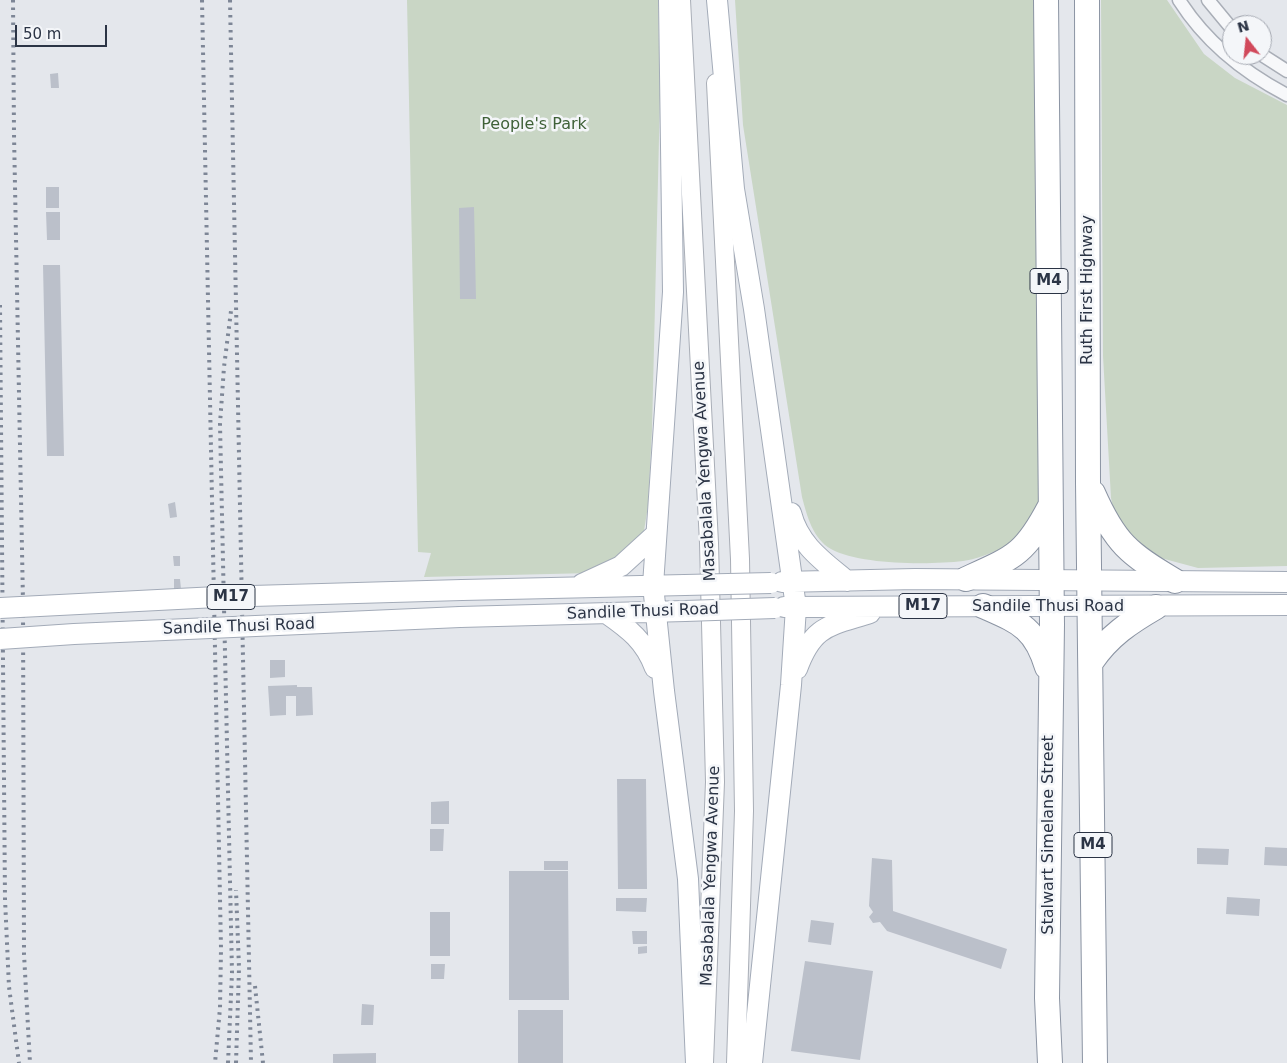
<!DOCTYPE html>
<style>
body{margin:0}
#map{position:relative;width:1287px;height:1063px;overflow:hidden;background:#e4e7ec;font-family:"DejaVu Sans",sans-serif}
canvas{display:block}
.north{position:absolute;left:1222px;top:15px;width:50px;height:50px;box-sizing:border-box;background:#f4f6f9;border:1px solid #a4a8b1;border-radius:50%;rotate:344deg;font-size:14px;font-weight:700;line-height:20px;text-align:center;color:#2b3445}
.north::after{content:'';display:block;margin:auto;width:18px;height:22px;background:#d1495b;clip-path:polygon(50% 0,100% 100%,50% 72%,0 100%)}
.scale{position:absolute;left:15px;top:25px;width:92px;height:22px;box-sizing:border-box;border:2px solid #2b3445;border-top:0;padding-left:6px;font-size:15px;line-height:18px;white-space:nowrap;color:#2b3445;-webkit-text-stroke:4px #f4f6f9;paint-order:stroke}
</style>
<div id="map">
<canvas width="1287" height="1063"></canvas>
<div class="north">N</div>
<div class="scale">50 m</div>
</div>
<script>
const context = document.querySelector('canvas').getContext('2d');
context.lineJoin = 'round';
function fillPath(path, color) {
  context.fillStyle = color;
  context.fill(path, 'evenodd');
}
function trace(path, color, width, dash) {
  context.strokeStyle = color;
  context.lineWidth = width;
  context.lineCap = dash ? 'butt' : 'round';
  context.setLineDash(dash || []);
  context.stroke(path);
}
function drawText(font, color, halo, rows, align = 'center') {
  context.font = font + ' "DejaVu Sans",sans-serif';
  context.lineWidth = 5;
  context.setLineDash([]);
  context.textBaseline = 'middle';
  context.strokeStyle = halo;
  context.fillStyle = color;
  for (const [text, x, y, turn = 0] of rows) {
    context.save();
    context.translate(x, y);
    context.rotate((+turn || 0) * Math.PI / 180);
    context.textAlign = isNaN(turn) ? turn : align;
    if (halo) context.strokeText(text, 0, 0);
    context.fillText(text, 0, 0);
    context.restore();
  }
}
const green = new Path2D(`
 M407 0H658L660 96 652 430 648 506 643 537 620 559 592 573 424 577 431 553 418 552Z
 M735 0H1036L1039 501C1031 517 1019 538 1002 548 992 553 974 560 963 561 929 565 860 565 831 549 813 539 807 516 802 497L743 125Z
 M1101 0H1167L1204 54 1235 78 1287 105V566L1198 568 1146 554 1115 516 1111 498 1103 356Z`);
const building = new Path2D(`
 M58 73 59 88H51L50 74Z
 M46 187H59V208H46Z
 M474 207 476 299H460L459 208Z
 M46 212H60V240H47Z
 M43 265H60L64 456H47Z
 M175 502 177 517 170 518 168 504Z
 M173 556H180V566H174Z
 M174 579H180L181 589H174Z
 M270 660H285V677L270 678Z
 M297 685V687H312L313 715 296 716V696H286V715L270 716 268 686Z
 M617 779H646L647 889H618Z
 M449 801V824H431V802Z
 M430 829H444L443 851H430Z
 M1265 847 1287 848V866L1264 865Z
 M1197 848 1229 849 1228 865 1197 864Z
 M872 858 892 860 893 911 1007 949 1001 969 887 931 880 922 873 923 869 917 873 912 869 906Z
 M544 861H568V870H544Z
 M509 871H568L569 1000H509Z
 M1227 897 1260 899 1259 916 1226 914Z
 M616 898H647L646 912 616 911Z
 M430 912H450V956H430Z
 M811 920 834 923 831 945 808 942Z
 M632 931H647V944H633Z
 M647 946V953L638 954V947Z
 M805 961 873 971 860 1060 791 1051Z
 M431 964H445L444 979H431Z
 M362 1004 374 1005 373 1025H361Z
 M518 1010H563V1063H518Z
 M376 1053V1063H333V1054Z`);
const street = new Path2D(`
 M1179 0C1205 41 1245 73 1287 95
 M1208 0 1232 29
 M1262 55 1287 71`);
const secondary = new Path2D(`
 M681 0 709 543 715 782 704 1063
 M716 83 740 559 744 811 736 1063`);
const primary = new Path2D(`
 M669 0 673 292 653 585 664 691 688 879 696 1063
 M717 0 734 189 754 309 796 607 791 685 752 1063
 M791 513C799 545 823 561 847 581
 M782 582 915 579 1287 582
 M582 584 621 566 655 535
 M462 590 685 585
 M784 607 1287 605
 M606 613C629 629 645 641 655 668
 M460 617 685 611
 M797 669C813 625 829 626 870 613`);
const highway = new Path2D(`
 M1046 0 1052 624 1047 998 1050 1063
 M1087 0 1088 483 1095 1063
 M1093 493C1115 543 1129 554 1175 581
 M966 579C1015 557 1025 554 1050 506
 M983 606C1019 622 1035 627 1047 667
 M1092 661C1109 636 1130 622 1156 607`);
const rail = new Path2D(`
 M13 0 14 134 23 602 24 954 30 1063
 M202 0 221 949 220 1008 215 1063
 M230 0 251 1063
 M0 305 5 899 9 987 19 1063
 M255 986 263 1063
 M228 1063 232 973 220 424 224 367 231 311
 M236 1063 239 968 236 890`);
const primaryBridge = new Path2D(`
 M685 585 771 583
 M0 608 217 597 462 590
 M685 611 775 608
 M0 639 74 634 460 617`);
const shields = [
 [1049,281,38],
 [231,597,48],
 [923,606,48],
 [1093,845,38]
];
const shieldNames = [
 ["M4",1049,281],
 ["M17",231,597],
 ["M17",923,606],
 ["M4",1093,845]
];
const parkNames = [
 ["People's Park",534,125]
];
const streetNames = [
 ["Ruth First Highway",1088,290,-90],
 ["Masabalala Yengwa Avenue",705,471,-93],
 ["Sandile Thusi Road",1048,607],
 ["Sandile Thusi Road",643,612,-2],
 ["Sandile Thusi Road",239,627,-2],
 ["Stalwart Simelane Street",1049,835,-90],
 ["Masabalala Yengwa Avenue",711,876,-88]
];
fillPath(green, '#c9d6c5');
fillPath(building, '#bbc0ca');
trace(street, '#a9aeb7', 15);
trace(secondary, '#a9aeb7', 20);
trace(primary, '#a3abb8', 22);
trace(highway, '#8b94a3', 26);
trace(street, '#f7f8fa', 12);
trace(secondary, '#fff', 18);
trace(primary, '#fff', 20);
trace(highway, '#fff', 24);
trace(rail, '#7d8696', 4, [2.5, 5]);
trace(primaryBridge, '#a3abb8', 22, []);
trace(primaryBridge, '#fff', 20);
for (const [x, y, w] of shields) {
  const box = new Path2D();
  box.roundRect(x - w / 2, y - 12.5, w, 25, 4);
  context.fillStyle = '#f4f6f9';
  context.fill(box);
  trace(box, '#2b3445', 1);
}
drawText('bold 15px', '#2b3445', null, shieldNames);
drawText('16px', '#3f6138', '#f4f6f9', parkNames);
drawText('16px', '#2b3445', '#f4f6f9', streetNames);
</script>
